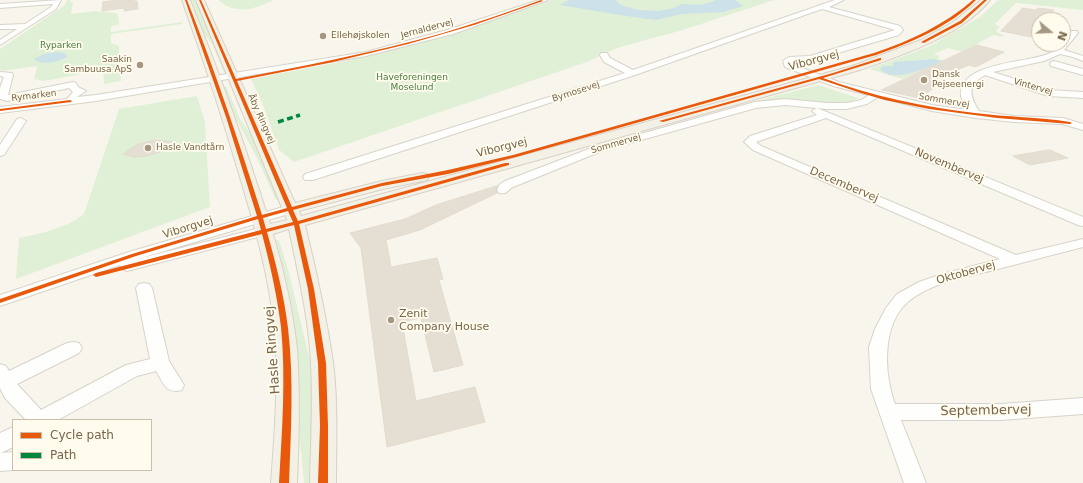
<!DOCTYPE html>
<meta charset="utf-8">
<style>
body{margin:0}
#map{position:relative;width:1083px;height:483px;overflow:hidden;background:#f8f6ec;font-family:"DejaVu Sans",sans-serif}
canvas{display:block}
.legend{position:absolute;left:12px;top:419px;width:140px;height:52px;box-sizing:border-box;background:#fffcee;border:1px solid #c9bfac;margin:0;padding:5px 7px;list-style:none;font-size:12px;color:#79644a}
.legend li{display:flex;align-items:center;gap:8px;height:20px}
.legend b{width:20px;border:1px solid #c9bfac}
.north{position:absolute;left:1031px;top:12px;width:40px;height:40px;box-sizing:border-box;background:#fffcee;border:1px solid #c9bfac;border-radius:50%;rotate:109deg;font-size:11px;font-weight:700;line-height:16px;text-align:center;color:#79644a}
.north::after{content:'';display:block;margin:auto;width:14px;height:18px;background:#a59783;clip-path:polygon(50% 0,100% 100%,50% 72%,0 100%)}
</style>
<div id="map">
<canvas width="1083" height="483"></canvas>
<ul class="legend">
<li><b style="height:5px;background:#e8590c"></b>Cycle path</li>
<li><b style="height:5px;background:#00873e"></b>Path</li>
</ul>
<div class="north">N</div>
</div>
<script>
const context = document.querySelector('canvas').getContext('2d');
context.lineJoin = 'round';
function fillPath(path, color) {
  context.fillStyle = color;
  context.fill(path, 'evenodd');
}
function trace(path, color, width, dash) {
  context.strokeStyle = color;
  context.lineWidth = width;
  context.lineCap = dash ? 'butt' : 'round';
  context.setLineDash(dash || []);
  context.stroke(path);
}
function drawText(font, color, halo, rows, align = 'center') {
  context.font = font + ' "DejaVu Sans",sans-serif';
  context.lineWidth = 3.5;
  context.setLineDash([]);
  context.textBaseline = 'middle';
  context.strokeStyle = halo;
  context.fillStyle = color;
  for (const [text, x, y, turn = 0] of rows) {
    context.save();
    context.translate(x, y);
    context.rotate((+turn || 0) * Math.PI / 180);
    context.textAlign = isNaN(turn) ? turn : align;
    if (halo) context.strokeText(text, 0, 0);
    context.fillText(text, 0, 0);
    context.restore();
  }
}
const green = new Path2D(`
 M67 0H70V2H73L71 14 96 11 115 13 118 15 119 25 111 26V32L183 22 182 24 111 34V43L119 46 121 81 104 84 103 70 44 81 34 79 37 66 1 71 0 68V49L65 5Z
 M191 0H196L226 72 224 73 212 44 204 33Z
 M218 0H273C254 10 235 15 218 0Z
 M552 0H774L683 30 620 47 584 63 294 162 279 150 263 105 251 79 345 61 444 37Z
 M998 0H1083V10L1016 3 995 24 1000 27 996 31 1004 36 1002 37 993 35 963 52 948 48 934 54 940 56 938 59 946 61 902 79 869 69 930 46 980 17Z
 M818 85 858 98C844 110 799 100 780 100 773 100 763 103 756 101Z
 M226 86 240 119 253 137 279 199 276 200 257 158 236 119 224 87Z
 M197 96 205 122 210 207 16 279 19 238C43 233 64 229 84 214L119 109Z
 M276 240H279L289 273 312 369V483H304L298 420 292 317 284 273Z`);
const water = new Path2D(`
 M569 0H614L617 1 621 5 638 10 659 11 673 8 682 4 701 5 715 1V0H735L743 6 724 12 682 14 656 20 626 16 560 5Z
 M59 52 66 54 67 57C59 62 42 66 34 59L44 54Z
 M934 59 941 61C928 68 891 84 880 69L883 66H893V63L895 62Z`);
const building = new Path2D(`
 M121 0 137 1 138 9 124 11V8L102 11 103 2Z
 M1023 8 1036 10 1038 8 1054 10 1046 20H1039V27L1031 37 1001 31Z
 M977 45 1004 52 976 67 969 65 933 80 942 82 920 98 882 90Z
 M156 140 173 142 160 152 147 156 135 157 123 154 138 144Z
 M1050 150 1068 158 1030 165 1013 156Z
 M497 186 496 189 497 193 420 230 386 240 391 267 437 258 443 279 439 280 463 365 434 372 421 318 402 322 416 401 475 387 485 422 387 447 361 248 350 233 405 219 436 205Z`);
const minor = new Path2D(`
 M61 0 56 9 0 45V40L17 29H0V25L25 24 51 7 53 4 0 8V4Z
 M539 0H548L453 34 366 56 96 101 0 113V107L67 99 73 92 69 88 7 101 0 99V88L4 77 0 76V72L12 73 13 75 8 95 73 82 76 83 78 87 86 91 77 97 96 95 366 52 447 30Z
 M835 0H844L829 7 900 26 903 30 899 35 814 60 792 62V64L839 82 932 105 968 110C966 106 962 101 961 96 958 62 1027 63 1048 54 1059 49 1065 41 1071 31H1077L1078 33 1064 50 1083 56V61L1073 57 1060 54 1044 61 993 72 1049 90 1083 92V98L1048 96 985 75C967 86 969 95 979 111L1014 116 1063 118 1083 124V130L1062 124 1014 122 976 118 932 111 878 97 867 104 847 109H827L785 105 756 108 602 151 513 187C507 190 507 195 499 193L497 190 500 184 505 181 594 147 755 102 785 99 827 103H847L861 100 869 95 833 86 785 67 783 61 789 57 810 56 895 30 822 9 635 75 313 180H305L303 177 305 174 625 73 604 62 600 55 601 53H607L610 58 633 70Z
 M1054 61 1083 69V75L1051 66 1050 64 1051 62Z
 M817 108 1083 217V226L1078 225 826 118 756 142 761 146 1016 255 1083 239V247C1053 255 1024 262 994 270 966 277 933 282 909 301 881 324 884 374 895 404H1001L1083 398V414L1001 420H901L926 483H904L871 389 869 347 875 329 886 308 897 294 919 282 942 274 1000 259 753 150 744 142 750 136 817 115 812 111Z
 M21 118 26 121 4 155 0 156V145L17 119Z
 M290 205 295 206 296 209 295 212 138 259 264 227 269 228 271 231 269 234 127 271 122 269 120 265 0 306V295L129 252Z
 M144 283 149 284 152 288 169 361 184 385 182 390C166 395 163 382 156 371L137 376 58 420H26L5 398 0 388V364L6 366 9 371 67 343 73 342 79 343 82 348 79 353 17 384 41 410 126 365 150 359 136 288 139 284Z
 M13 427V447L1 453 13 452 14 470 0 471V433Z`);
const major = new Path2D(`
 M182 0H190C220 74 246 148 270 224L287 220 196 0H204L295 203 382 181 422 173 427 174 429 177 427 180 383 189 299 211 301 216 852 66 921 40 953 22 981 0H990C961 36 902 55 860 70L305 225C316 270 326 315 333 362 338 401 336 443 336 483H310C311 443 313 404 311 364 309 319 298 273 289 229L273 234C284 272 293 310 297 349 300 394 299 439 297 483H271C275 431 279 378 274 326 269 277 256 231 242 184 224 122 204 61 182 0Z`);
const quiet = new Path2D(`
 M278 122 300 115`);
const cycleway = new Path2D(`
 M185 0H187C215 71 239 142 262 215L287 208 199 0H201L236 79C305 66 375 52 443 33 476 23 509 12 541 0L543 1 474 25 408 44 333 62 237 81 292 207 382 183 448 170 513 155 874 53C910 41 944 25 973 0H976C949 27 912 42 876 55L516 157 448 174 382 186 293 210 298 221 505 163H509V165L299 224 314 289 326 363 328 426V483H318L320 426 318 363 308 289 294 225 267 232C276 264 284 295 288 328 294 379 291 431 289 483H279C282 431 286 379 281 327 277 295 270 264 262 234L96 277 93 275 96 273 261 230 258 219 136 256 0 303V299L132 254 257 216 226 117ZM288 211 293 222 266 229 263 218Z
 M984 0H987L962 23 924 43 921 42 960 21Z
 M880 58H881V60L823 78C872 96 923 107 975 113 1007 117 1039 117 1070 122L1072 123 1070 124 997 118 929 109 885 100 861 93 819 79 663 122 659 121 833 73Z
 M70 100 72 101 71 102 0 111V109Z`);
const markers = [
 [323,36,4,"#a59783"],
 [140,65,4,"#a59783"],
 [924,80,4,"#a59783"],
 [148,148,4,"#a59783"],
 [391,320,4,"#a59783"]
];
const farStreetnames = [
 ["Jernaldervej",427,29,-15],
 ["Vintervej",1033,87,16],
 ["Bymosevej",576,92,-18],
 ["Rymarken",34,96,-7],
 ["Sommervej",944,101,10],
 ["Åby Ringvej",261,119,66],
 ["Sommervej",616,144,-16]
];
const farPoinames = [
 ["Ellehøjskolen",331,36],
 ["Saakin",132,60,"right"],
 ["Sambuusa ApS",132,70,"right"],
 ["Dansk",932,75],
 ["Pejseenergi",932,85],
 ["Hasle Vandtårn",156,148]
];
const farParknames = [
 ["Ryparken",61,46],
 ["Haveforeningen",412,78],
 ["Moselund",412,88]
];
const streetNames = [
 ["Viborgvej",814,61,-15],
 ["Viborgvej",502,148,-14],
 ["Novembervej",949,166,23],
 ["Decembervej",844,185,23],
 ["Viborgvej",188,228,-17],
 ["Oktobervej",966,273,-16]
];
const poiNames = [
 ["Zenit",399,314],
 ["Company House",399,327]
];
const nearStreetnames = [
 ["Hasle Ringvej",273,350,-94],
 ["Septembervej",986,411,-1]
];
fillPath(green, '#e0f0d6');
fillPath(water, '#cde1e9');
fillPath(building, '#e5dfd3');
trace(building, '#e2dace', 1);
trace(minor, '#d7d3ca', 2);
trace(major, '#d7d1c6', 2);
fillPath(minor, '#fefefc');
fillPath(major, '#f3f1e6');
trace(quiet, '#00873e', 3.5, [6, 3.5]);
fillPath(cycleway, '#e8590c');
for (const [x, y, r, color] of markers) {
  const dot = new Path2D();
  dot.arc(x, y, r, 0, 2 * Math.PI);
  context.fillStyle = color;
  context.fill(dot);
  trace(dot, '#fffcee', 1.5);
}
drawText('9px', '#79644a', '#fffcee', farStreetnames);
drawText('9px', '#79644a', '#fffcee', farPoinames, 'left');
drawText('9px', '#477f41', '#fffcee', farParknames);
drawText('11px', '#79644a', '#fffcee', streetNames);
drawText('11px', '#79644a', '#fffcee', poiNames, 'left');
drawText('13px', '#79644a', '#fffcee', nearStreetnames);
</script>
